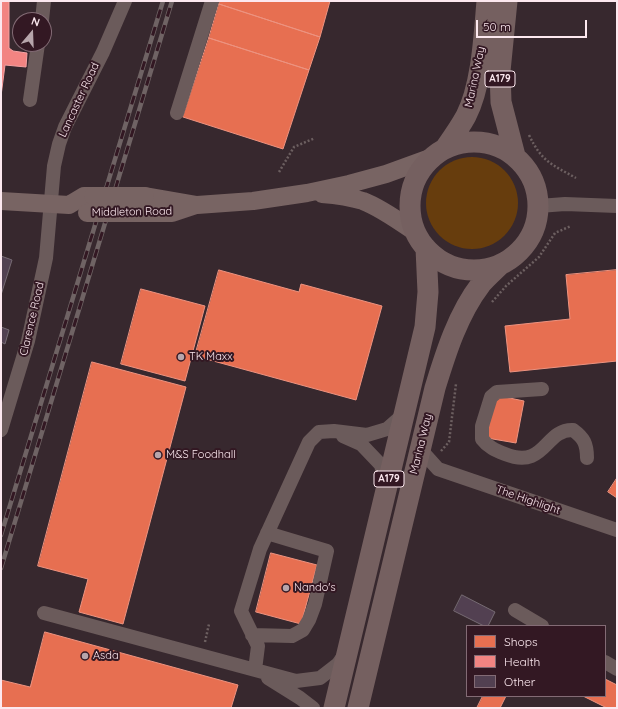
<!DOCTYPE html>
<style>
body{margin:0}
#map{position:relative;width:618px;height:709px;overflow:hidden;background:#37282e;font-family:Quicksand,sans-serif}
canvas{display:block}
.frame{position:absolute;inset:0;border:2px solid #fce8ef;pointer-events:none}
.legend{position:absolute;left:466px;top:625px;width:140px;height:72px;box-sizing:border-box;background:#331823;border:1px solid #836b75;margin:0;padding:5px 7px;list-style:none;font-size:12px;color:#fce8ef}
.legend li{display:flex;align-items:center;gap:8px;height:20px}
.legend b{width:20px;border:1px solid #836b75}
.north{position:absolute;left:12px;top:12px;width:40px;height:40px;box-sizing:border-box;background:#331823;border:1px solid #836b75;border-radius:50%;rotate:19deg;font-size:11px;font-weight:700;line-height:16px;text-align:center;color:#fce8ef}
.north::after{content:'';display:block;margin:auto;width:14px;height:18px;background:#b7a5ab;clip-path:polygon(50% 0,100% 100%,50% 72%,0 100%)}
.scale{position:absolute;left:476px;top:20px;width:111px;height:18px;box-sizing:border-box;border:2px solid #fce8ef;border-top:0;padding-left:5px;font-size:12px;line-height:14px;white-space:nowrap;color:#fce8ef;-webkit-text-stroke:3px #331823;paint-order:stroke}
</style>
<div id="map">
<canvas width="618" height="709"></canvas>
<div class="frame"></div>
<ul class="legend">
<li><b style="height:11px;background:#e76f51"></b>Shops</li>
<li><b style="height:11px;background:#f28482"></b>Health</li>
<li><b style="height:11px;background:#524051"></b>Other</li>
</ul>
<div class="north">N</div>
<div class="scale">50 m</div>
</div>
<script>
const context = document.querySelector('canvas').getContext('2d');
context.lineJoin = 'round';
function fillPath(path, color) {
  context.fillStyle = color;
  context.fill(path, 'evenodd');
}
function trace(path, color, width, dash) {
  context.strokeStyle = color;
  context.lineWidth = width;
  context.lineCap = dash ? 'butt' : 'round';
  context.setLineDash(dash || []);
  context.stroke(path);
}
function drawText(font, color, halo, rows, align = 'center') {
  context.font = font + ' Quicksand,sans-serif';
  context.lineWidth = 4;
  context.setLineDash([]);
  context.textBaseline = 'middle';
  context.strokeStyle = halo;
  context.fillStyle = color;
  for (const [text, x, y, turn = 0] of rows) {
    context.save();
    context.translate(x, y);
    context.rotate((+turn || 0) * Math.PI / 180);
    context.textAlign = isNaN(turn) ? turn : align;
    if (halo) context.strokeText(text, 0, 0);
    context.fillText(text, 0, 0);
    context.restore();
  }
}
const green = new Path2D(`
 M426 203a46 46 0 1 1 92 0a46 46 0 1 1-92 0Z`);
const shops = new Path2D(`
 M220 1H330L320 37 219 4Z
 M219 4 320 37 309 70 209 38Z
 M209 38 309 70 283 149 183 117Z
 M219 270 299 292 301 284 382 306 356 400 195 356Z
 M617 270V361L510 372 505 326 570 319 566 275Z
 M141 289 205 306 185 381 121 364Z
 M92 362 186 387 123 624 79 612 88 579 38 566Z
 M495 395 524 401 516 443 487 438Z
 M617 478V498L608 492Z
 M271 553 317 565 301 624 256 612Z
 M45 632 238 685 231 708H1V680L30 687Z
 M605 679 617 685V708H607L583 696H605Z
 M483 696H506L500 708H477Z`);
const health = new Path2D(`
 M1 1H9V48L13 51 27 53 26 67 5 65 1 96Z`);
const building = new Path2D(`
 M1 256 12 260 1 295Z
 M1 327 9 330 5 344 1 342Z
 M462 595 495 612 488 626H484L454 611Z`);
const path = new Path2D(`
 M529 135C542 162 551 164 576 178
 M279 172 294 147 315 138
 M492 302 506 286 539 257 555 233 571 226
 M441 451 449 442 456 384
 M205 642 209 624`);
const minor = new Path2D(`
 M42 20 44 1
 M30 100 38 44
 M177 113 212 1
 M539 206 565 204 617 206
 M542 389 497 392 491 397 482 426V439C488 447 495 450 505 454 546 470 544 429 573 430 584 438 587 444 587 458
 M1 430 28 341 46 258 54 166 59 144 65 127 103 52 125 1
 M343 436 361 444 381 465 385 483
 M420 449 438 469 617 530
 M515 610 542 626
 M44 613 296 681 320 678 338 664 345 654
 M252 635 292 636 303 630 309 620 315 604 327 551 267 533
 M605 662 617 669
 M255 670 258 646 241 611 260 549 309 442 319 432 334 431 367 435 387 429 404 414
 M268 678 300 698 313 708`);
const major = new Path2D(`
 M322 194C335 195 350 197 363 201 381 208 399 221 415 232
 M145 196 197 205 253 201 307 193 349 184 386 174 430 158
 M1 201 69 205 84 196H93
 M130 213H172L196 205`);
const highway = new Path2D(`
 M507 1 500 71 501 102 515 156
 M410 206a64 64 0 1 1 128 0a64 64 0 1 1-128 0Z
 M446 147C453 137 460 127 466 116 482 85 484 35 487 1
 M334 708 425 327 428 292 426 248
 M358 708 435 388C446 352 458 314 481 284 487 277 494 271 501 264`);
const rail = new Path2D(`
 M1 535 163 1
 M1 568 172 1`);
const majorBridge = new Path2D(`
 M93 196H145
 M87 213H130`);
const markers = [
 [181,357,4,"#b7a5ab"],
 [158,455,4,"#b7a5ab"],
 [286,588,4,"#b7a5ab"],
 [85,656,4,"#b7a5ab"]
];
const shields = [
 [500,79,30],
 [389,479,30]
];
const shieldNames = [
 ["A179",500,79],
 ["A179",389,479]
];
const streetNames = [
 ["Marina Way",475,77,-78],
 ["Lancaster Road",79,100,-65],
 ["Middleton Road",132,212,-1],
 ["Clarence Road",32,319,-77],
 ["Marina Way",421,444,-76],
 ["The Highlight",528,500,19]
];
const poiNames = [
 ["TK Maxx",189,357],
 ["M&S Foodhall",166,455],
 ["Nando's",294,588],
 ["Asda",93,656]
];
fillPath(green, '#673d0d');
fillPath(shops, '#e76f51');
trace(shops, '#ed9380', 1);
fillPath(health, '#f28482');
trace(health, '#f5a2a3', 1);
fillPath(building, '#524051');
trace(building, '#766b73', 1);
trace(path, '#6c5f60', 2.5, [2, 2]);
trace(minor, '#6b5b5b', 14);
trace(major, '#786463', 18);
trace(highway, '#756060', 21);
trace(rail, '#6f6364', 4.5);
trace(rail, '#331823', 3, [9]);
trace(majorBridge, '#786463', 18);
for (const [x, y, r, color] of markers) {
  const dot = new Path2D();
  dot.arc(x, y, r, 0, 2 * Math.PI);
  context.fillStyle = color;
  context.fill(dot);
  trace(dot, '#331823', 1.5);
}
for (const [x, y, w] of shields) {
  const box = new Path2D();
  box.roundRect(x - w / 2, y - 8, w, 16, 3);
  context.fillStyle = '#331823';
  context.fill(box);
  trace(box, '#fce8ef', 1);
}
drawText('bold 10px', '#fce8ef', null, shieldNames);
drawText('11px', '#fce8ef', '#331823', streetNames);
drawText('11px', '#fce8ef', '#331823', poiNames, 'left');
</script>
